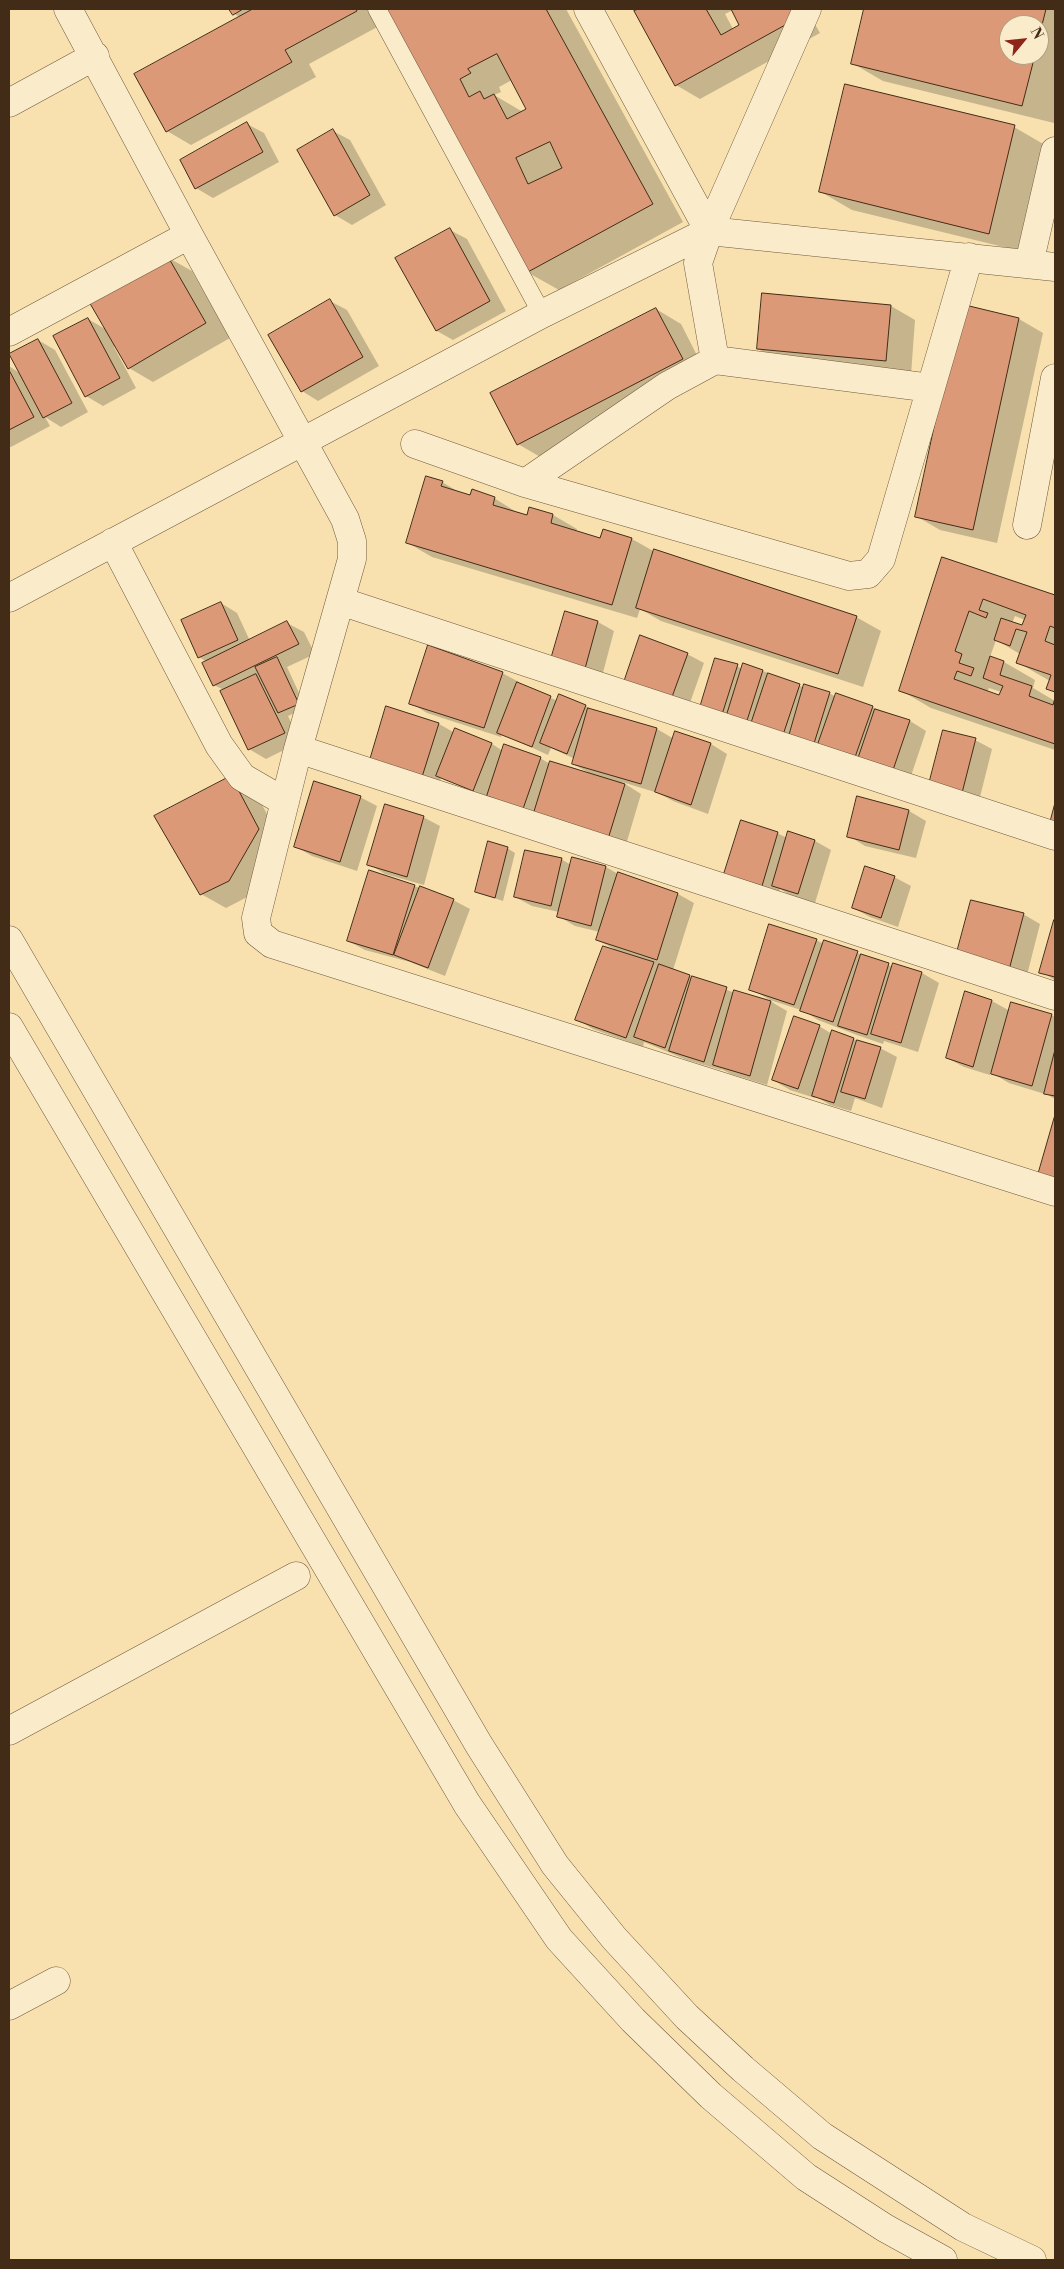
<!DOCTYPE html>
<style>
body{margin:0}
#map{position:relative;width:1064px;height:2269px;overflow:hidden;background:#f8e1af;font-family:"Libre Bodoni",serif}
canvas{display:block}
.frame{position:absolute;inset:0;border:10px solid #422c18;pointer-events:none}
.north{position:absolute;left:999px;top:15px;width:50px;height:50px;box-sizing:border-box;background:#faeccb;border:1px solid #b09f83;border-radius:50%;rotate:62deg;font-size:14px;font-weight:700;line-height:20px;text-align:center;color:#422c18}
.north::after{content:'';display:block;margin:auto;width:18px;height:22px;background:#8f2418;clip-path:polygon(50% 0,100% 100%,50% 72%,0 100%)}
</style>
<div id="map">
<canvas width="1064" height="2269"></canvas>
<div class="frame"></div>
<div class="north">N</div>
</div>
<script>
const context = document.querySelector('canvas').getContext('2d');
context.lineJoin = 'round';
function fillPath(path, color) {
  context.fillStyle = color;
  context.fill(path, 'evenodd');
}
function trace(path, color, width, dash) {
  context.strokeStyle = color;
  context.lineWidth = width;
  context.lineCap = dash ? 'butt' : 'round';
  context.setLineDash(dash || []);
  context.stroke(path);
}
const shadow = new Path2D(`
 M231 9H372L381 25 309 64 316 77 191 145 167 131 240 17 234 14Z
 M392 9H566L683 222 559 290 527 272 386 12ZM512 80 527 110 523 112 494 95 501 92 499 87Z
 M641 9H806L820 33 700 99 676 85 635 12ZM733 10 741 25 733 29 725 14Z
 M865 9H1055L1054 123 883 81 852 63ZM1009 25H1039V55H1009Z
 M247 124 264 133 279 162 213 198 196 188Z
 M1014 127 1045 145 1020 251 852 210 821 192Z
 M333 131 350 140 386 205 352 225 335 215Z
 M450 230 467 239 506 311 453 340 437 331Z
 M167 257 192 271 230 338 153 382 129 368 116 346 114 347 136 388 103 406 86 396 88 319 107 330Z
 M763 294 891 306 915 320 911 375 783 363 758 349Z
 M330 301 347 310 379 366 318 401 302 391Z
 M656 309 681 324 706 373 542 458 518 444Z
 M1019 319 1043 333 997 543 940 530 916 516Z
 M38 340 55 350 88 412 61 427 45 417 50 426 11 447 9 446V366L21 374Z
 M442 482 462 494 494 498 518 513 528 516 553 515 577 529 576 532 601 539H632L655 552 856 617 881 631 863 687 661 621 640 609 637 618 432 557 408 543Z
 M943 558 1055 596V693L1048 688 1050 681 1017 662 1020 654 996 640 990 657 1004 662 1035 680 1033 688 1055 701V750L931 708 900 690ZM1015 616 1025 620 1023 627 1012 623ZM989 688 1001 692 1000 697 987 692Z
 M221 603 237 613 250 641 287 623 304 632 315 654 287 667 306 708 288 716 300 742 266 759 249 749 224 690 214 685 207 662 199 657Z
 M566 613 598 622 614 631 600 684 567 675Z
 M687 654 704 663 685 717 639 700Z
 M737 666 742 669 763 671 805 688 829 693 836 697 872 707 910 721 926 731 908 785 716 723Z
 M502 673 519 682 518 684 558 701 586 706 596 712 657 729 674 739 676 732 711 744 727 754 708 814 673 801 658 793 622 782 641 794 625 848 505 805 491 797 490 799 441 777 439 785 388 769 439 724 455 733 492 744 503 751 540 758 550 764 591 774 573 764 575 759 551 748 548 755 502 734 501 737 427 713 411 703Z
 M975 740 992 749 979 801 948 793Z
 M231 777 255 792 283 843 253 894 226 908 201 894Z
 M360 797 377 806 357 871 312 856 295 846Z
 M858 798 909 811 926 821 916 858 865 846 849 836Z
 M423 817 440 826 424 885 385 874 369 864Z
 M777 833 787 838 815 841 831 850 815 903 790 895 780 889 778 895 742 883Z
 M507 848 515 853 503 901 476 892Z
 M573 858 606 867 618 874 678 894 694 903 673 970 735 993 770 1001 787 1011 767 1085 731 1074 721 1069V1070L687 1060 644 1042 643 1047 593 1029 576 1019 616 950 597 940 600 932 575 926 558 916 559 912 532 906 515 897 561 859 571 865Z
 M894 877 911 886 898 927 870 917 853 908Z
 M414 886 453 900 470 909 445 976 410 962 365 950 348 941Z
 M1023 914 1040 924 1026 979 974 965Z
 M1055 922V980L1041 972Z
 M816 940 824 944 857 953 893 967 894 965 922 973 939 983 918 1052 884 1041 883 1044 857 1035 818 1020 804 1011 770 1000 751 989Z
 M992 1001 1010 1011 1051 1015 1055 1017V1099L1048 1095 1009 1083 990 1072V1075L964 1067 947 1058Z
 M819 1026 832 1034V1032L880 1048 897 1057 882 1108 855 1098 851 1111 830 1105 815 1096V1098L790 1090 773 1080Z
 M1055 1120V1183L1040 1174Z`);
const building = new Path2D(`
 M229 9H243L233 15Z
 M253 9H356L357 11 285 50 292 62 166 132 134 74Z
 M389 9H546L653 204 526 273 384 12ZM497 54 526 109 507 119 494 94 484 99 480 91 469 97 460 79 471 73 468 69ZM550 142 562 168 528 184 516 158Z
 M639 9H706L721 35 739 25 731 9H791L796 19 675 86 634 11Z
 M864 9H1046L1039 37V25H1009V55H1035L1022 106 851 64Z
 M845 84 1015 125 989 234 819 192Z
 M247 122 263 152 195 189 180 160Z
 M333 129 370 195 334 216 297 150Z
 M450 228 490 301 436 331 395 258Z
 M167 255 206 323 128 369 88 300Z
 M762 293 891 305 886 361 757 349Z
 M330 299 363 357 301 392 268 335Z
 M961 304 1019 318 973 530 915 517Z
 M656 308 683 359 517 445 490 393Z
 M88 318 120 378 85 397 53 336Z
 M38 339 72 403 43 418 9 354Z
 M9 370 34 417 9 430Z
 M426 476 443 481 441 486 470 495 472 489 495 497 493 505 527 515 529 507 553 514 551 523 600 538 603 529 632 538 612 605 406 543Z
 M654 549 857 616 838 674 636 608Z
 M942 557 1055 595V628L1050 626 1045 641 1055 645V692L1046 689 1051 675 1016 663 1027 632 1016 629 1010 646 994 640 1001 618 1022 625 1026 615 983 599 979 610 988 613 986 618 969 611 955 651 962 654 959 663 974 668 971 676 957 671 954 679 999 695 1003 686 983 678 990 656 1004 661 1000 675 1032 686 1029 696 1053 705 1055 698V744L899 691Z
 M221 602 238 640 198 658 181 620Z
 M565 611 598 621 583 676 549 666Z
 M287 621 299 644 213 686 202 663Z
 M640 635 688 653 668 708 621 691Z
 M428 645 503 672 484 728 409 704Z
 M277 657 299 704 278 713 255 667Z
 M715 658 738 664 720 721 698 714Z
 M743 663 763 670 745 727 725 721Z
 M768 673 800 684 783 735 751 724Z
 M256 674 285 733 248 750 220 691Z
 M517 682 551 696 532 747 497 733Z
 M804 684 830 692 812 750 787 743Z
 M836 693 873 706 854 760 817 747Z
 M559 694 586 705 567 754 540 743Z
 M386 706 439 723 422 777 370 760Z
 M588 708 657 728 641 784 572 764Z
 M875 709 910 720 891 776 856 765Z
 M455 728 492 743 473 791 436 776Z
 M943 730 976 738 962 793 929 784Z
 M675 731 711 743 691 805 655 792Z
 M504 744 541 757 523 809 487 796Z
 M550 761 625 784 608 839 533 816Z
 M231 776 259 829 229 881 200 895 154 816Z
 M314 781 361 796 340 862 294 847Z
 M857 796 909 810 899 850 847 837Z
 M1055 803V829L1049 827Z
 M385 804 424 816 407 877 367 865Z
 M741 820 778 832 762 886 724 874Z
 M788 831 815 840 798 894 772 886Z
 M488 841 508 847 495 898 475 892Z
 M525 850 562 858 551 906 514 897Z
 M572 857 606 866 591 926 557 917Z
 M865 866 895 876 881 918 852 908Z
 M369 870 415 885 393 955 347 941Z
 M618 872 678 893 657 960 596 940Z
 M420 886 454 899 428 968 394 955Z
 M971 900 1024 913 1009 970 956 956Z
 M1054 920 1055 921V977L1039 973Z
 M769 924 817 939 794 1005 749 990Z
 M824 940 858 951 833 1022 800 1011Z
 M603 946 654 962 626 1038 575 1020Z
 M861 954 889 963 867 1035 838 1026Z
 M893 963 922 972 901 1043 871 1034Z
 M659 964 690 975 665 1048 634 1037Z
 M692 976 727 987 704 1062 669 1051Z
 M734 990 771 1001 750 1076 713 1065Z
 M965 991 992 1000 973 1067 946 1058Z
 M1011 1002 1052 1014 1032 1086 991 1074Z
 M794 1016 820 1025 798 1089 772 1080Z
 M832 1030 854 1038 834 1103 812 1096Z
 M857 1040 881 1047 865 1099 841 1092Z
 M1055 1050V1096L1044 1094Z
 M1055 1115V1180L1038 1175Z`);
const service = new Path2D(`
 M377 9 542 314`);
const minor = new Path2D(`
 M68 9 189 235 345 519 352 541V559L298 749 256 918 258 933 272 944 1055 1192
 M588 9 709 231 1055 267
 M9 103 95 56
 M1029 264 1055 151
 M9 332 189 235
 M715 360 931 388
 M415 444 525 483 849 576 868 574 881 559 969 257
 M525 483 667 386 715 360 698 263 709 231 807 9
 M1027 525 1055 378
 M113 542 219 745 242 777 285 802
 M9 598 542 314 709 231
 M340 601 1055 836
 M298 749 1055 996
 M9 1731 296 1576
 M9 2006 56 1981`);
const tertiary = new Path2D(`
 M9 940 479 1745 555 1865 614 1938 687 2017 743 2069 822 2136 963 2227 1032 2260
 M9 1027 467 1804 559 1939 633 2020 711 2096 806 2177 885 2228 943 2260`);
fillPath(shadow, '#0003');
fillPath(building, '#dc9977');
trace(building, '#422c18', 1);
trace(service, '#70593e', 19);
trace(minor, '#70593e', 29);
trace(tertiary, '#70593e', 29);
trace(service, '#faeccb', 18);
trace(minor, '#faeccb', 28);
trace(tertiary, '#faeccb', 28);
</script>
